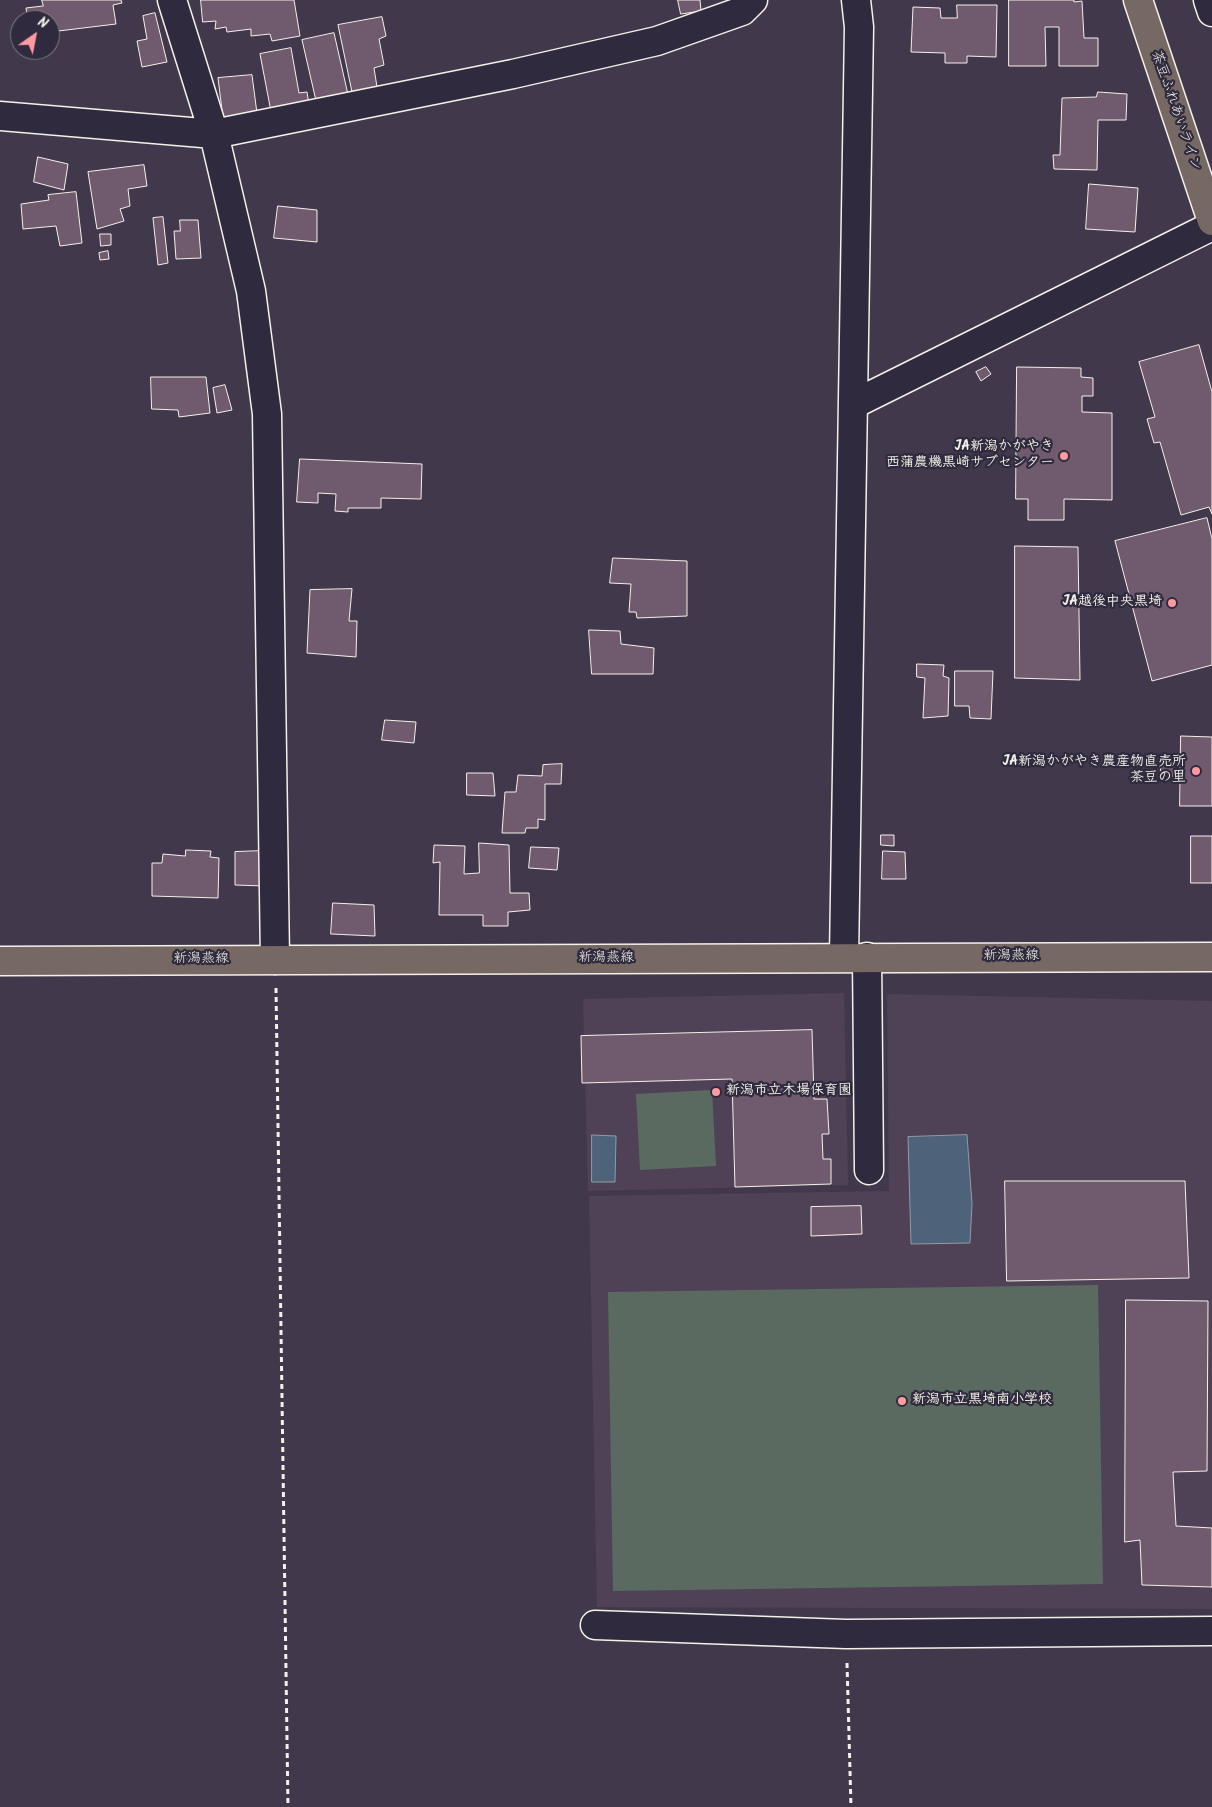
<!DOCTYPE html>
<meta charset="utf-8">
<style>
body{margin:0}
#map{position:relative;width:1212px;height:1807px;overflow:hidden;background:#42384c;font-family:Kalam,sans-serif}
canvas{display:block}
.north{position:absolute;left:10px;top:10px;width:50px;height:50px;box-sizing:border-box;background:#2f2a3d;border:1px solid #7e7a81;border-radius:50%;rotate:33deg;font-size:14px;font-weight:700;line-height:20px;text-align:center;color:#f4f1e8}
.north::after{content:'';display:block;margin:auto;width:18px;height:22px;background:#ff9aa2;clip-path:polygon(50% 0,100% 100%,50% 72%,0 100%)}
</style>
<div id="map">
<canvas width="1212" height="1807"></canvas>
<div class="north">N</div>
</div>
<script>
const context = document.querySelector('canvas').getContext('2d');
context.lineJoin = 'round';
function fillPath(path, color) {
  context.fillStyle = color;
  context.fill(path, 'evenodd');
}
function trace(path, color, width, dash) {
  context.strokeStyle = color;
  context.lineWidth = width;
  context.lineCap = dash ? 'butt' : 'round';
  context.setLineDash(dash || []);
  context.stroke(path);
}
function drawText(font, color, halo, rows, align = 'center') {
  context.font = font + ' Kalam,"Klee One",sans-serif';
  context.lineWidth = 4.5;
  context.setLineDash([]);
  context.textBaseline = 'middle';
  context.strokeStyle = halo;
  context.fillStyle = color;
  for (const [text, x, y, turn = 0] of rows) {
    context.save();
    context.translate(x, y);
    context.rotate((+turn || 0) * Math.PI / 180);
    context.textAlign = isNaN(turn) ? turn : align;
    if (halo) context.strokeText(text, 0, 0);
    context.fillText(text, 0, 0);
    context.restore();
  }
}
const built = new Path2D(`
 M844 993 848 1185 588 1191 583 999Z
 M887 994 1212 1001V1609L597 1607 589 1196 889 1191Z`);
const green = new Path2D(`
 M712 1090 716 1166 640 1170 636 1094Z
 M1098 1285 1103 1584 613 1591 608 1292Z`);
const water = new Path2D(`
 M592 1135 616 1136 615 1182H592Z
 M967 1135 972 1204 970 1243 911 1244 908 1137Z`);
const building = new Path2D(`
 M42 0H121L122 3 113 5 116 24 50 32V20H28L26 8 43 6Z
 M201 0H294L300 36 272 41 270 34 251 36V29L227 32 226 27 215 29 216 21 203 22Z
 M678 0H700L701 11 681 14Z
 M1009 0H1074V2L1082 1 1084 38H1098V66H1059V27H1045L1046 66H1009Z
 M957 5H997L996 57 967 56V63H945V53L911 52 913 7 940 8 941 18H957Z
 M155 13 167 62 142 67 137 41 147 39 143 16Z
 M382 17 386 36 379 39 384 65 374 68 377 87 352 92 338 25Z
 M334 33 349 99 317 105 302 40Z
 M291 48 299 93 307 92 310 111 272 117 260 54Z
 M252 75 258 121 224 126 218 78Z
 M1098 92 1127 94 1126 120H1098L1097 170 1054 169 1053 155H1060L1062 98 1096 97Z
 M38 157 68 164 64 190 34 182Z
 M144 165 147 186 128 189 130 206 120 209 124 221 97 229 88 172Z
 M1089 184 1138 188 1135 232 1086 229Z
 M76 192 82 243 60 246 56 226 23 229 21 204 49 200 48 195Z
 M278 206 317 210V242L274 238Z
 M163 217 168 263 158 265 153 218Z
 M180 220H198L201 258 176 259 174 231H180Z
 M100 234H111V245L101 246Z
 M108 251 109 259 100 260 99 253Z
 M1199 345 1212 392V514L1209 507 1181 515 1160 442 1154 443 1147 419 1155 417 1139 362Z
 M986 367 991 374 981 381 976 372Z
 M1017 367 1081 368V377L1093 378V396H1082V412L1112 413V500L1064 499V520H1028V499H1016Z
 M151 377H206L210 413 179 417 178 410 152 409Z
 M225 385 232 410 217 413 213 388Z
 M300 459 422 464 421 499 381 498V508H348V512L335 511 336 494 318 493V503L297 502Z
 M1207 518 1212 539V665L1152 681 1115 541Z
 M1015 546 1078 547 1080 680 1015 678Z
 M613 558 687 561V616L637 618 636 612H629L631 584 610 583Z
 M352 589 349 621H357L356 657 307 653 310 590Z
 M589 630 620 631 621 644 654 648 653 674H592Z
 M917 664 944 665 943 676 949 678 948 716 923 718 925 678 917 677Z
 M955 671H993L991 719 970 718 969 706H955Z
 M385 720 416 722 414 743 382 740Z
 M1181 736 1212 737V806H1180Z
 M1161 763 1173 764V776H1161Z
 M562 764 561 784H545V820L538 819V828H526L525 833H502L505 792H516L518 775 542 776 543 765Z
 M467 773H493L495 796 467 795Z
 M881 835H894V846L881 845Z
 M1191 836H1212V883H1191Z
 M479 843 509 845 510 893H529L530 910 508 912V926H483V915H439L440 862 433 863 434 845 465 846 464 874 479 873Z
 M531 847 559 848 557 870 529 868Z
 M186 850 211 851 210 857 219 858 218 898 152 896V863H162L163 854 185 856Z
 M262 851 264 886 235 885V852Z
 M883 851 905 852 906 879H882Z
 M333 903 374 905 375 936 331 934Z
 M812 1030 814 1099H827L829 1134H822L823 1159H831V1184L735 1187 732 1079 582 1083 581 1036Z
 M1005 1181H1185L1189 1278 1007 1281Z
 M861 1206 862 1234 811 1236V1207Z
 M1126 1300 1208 1301 1207 1471 1173 1472 1176 1526 1212 1528V1587L1142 1585 1140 1540 1125 1542Z`);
const path = new Path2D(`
 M276 988 288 1807
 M847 1663 851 1807`);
const minor = new Path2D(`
 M172 0 214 134 251 291 267 414 275 960
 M1208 0 1212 12
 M0 116 214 134 513 74 657 41 742 11 753 0
 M854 404 1212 226
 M844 957 859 27 856 0
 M867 957 869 1170
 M595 1625 846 1634 1212 1631`);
const major = new Path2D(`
 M1138 0 1212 221
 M0 961 1212 957`);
const markers = [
 [1064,456,5,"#ff9aa2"],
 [1172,603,5,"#ff9aa2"],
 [1196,771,5,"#ff9aa2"],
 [716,1092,5,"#ff9aa2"],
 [902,1401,5,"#ff9aa2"]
];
const streetNames = [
 ["茶豆ふれあいライン",1175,111,71],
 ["新潟燕線",1011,957],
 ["新潟燕線",606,959],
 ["新潟燕線",201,960]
];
const poiNames = [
 ["JA新潟かがやき",1054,448],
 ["西蒲農機黒崎サブセンター",1054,464],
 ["JA越後中央黒埼",1162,603],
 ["JA新潟かがやき農産物直売所",1186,763],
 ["茶豆の里",1186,779],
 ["新潟市立木場保育園",726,1092,"left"],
 ["新潟市立黒埼南小学校",912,1401,"left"]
];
fillPath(built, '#504256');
fillPath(green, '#5b6a60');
fillPath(water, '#4e6379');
trace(water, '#909ca5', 1);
fillPath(building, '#705a6e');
trace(building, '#f4f1e8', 1);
trace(minor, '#f4f1e8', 31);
trace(major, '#f4f1e8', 31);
trace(path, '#f4f1e8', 3, [5, 4]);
trace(minor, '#2f2a3d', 28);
trace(major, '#766964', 28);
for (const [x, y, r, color] of markers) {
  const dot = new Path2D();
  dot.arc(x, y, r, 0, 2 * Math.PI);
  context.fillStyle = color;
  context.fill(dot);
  trace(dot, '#2f2a3d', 2);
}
drawText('14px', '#f4f1e8', '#2f2a3d', streetNames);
drawText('bold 14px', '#f4f1e8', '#2f2a3d', poiNames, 'right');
</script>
